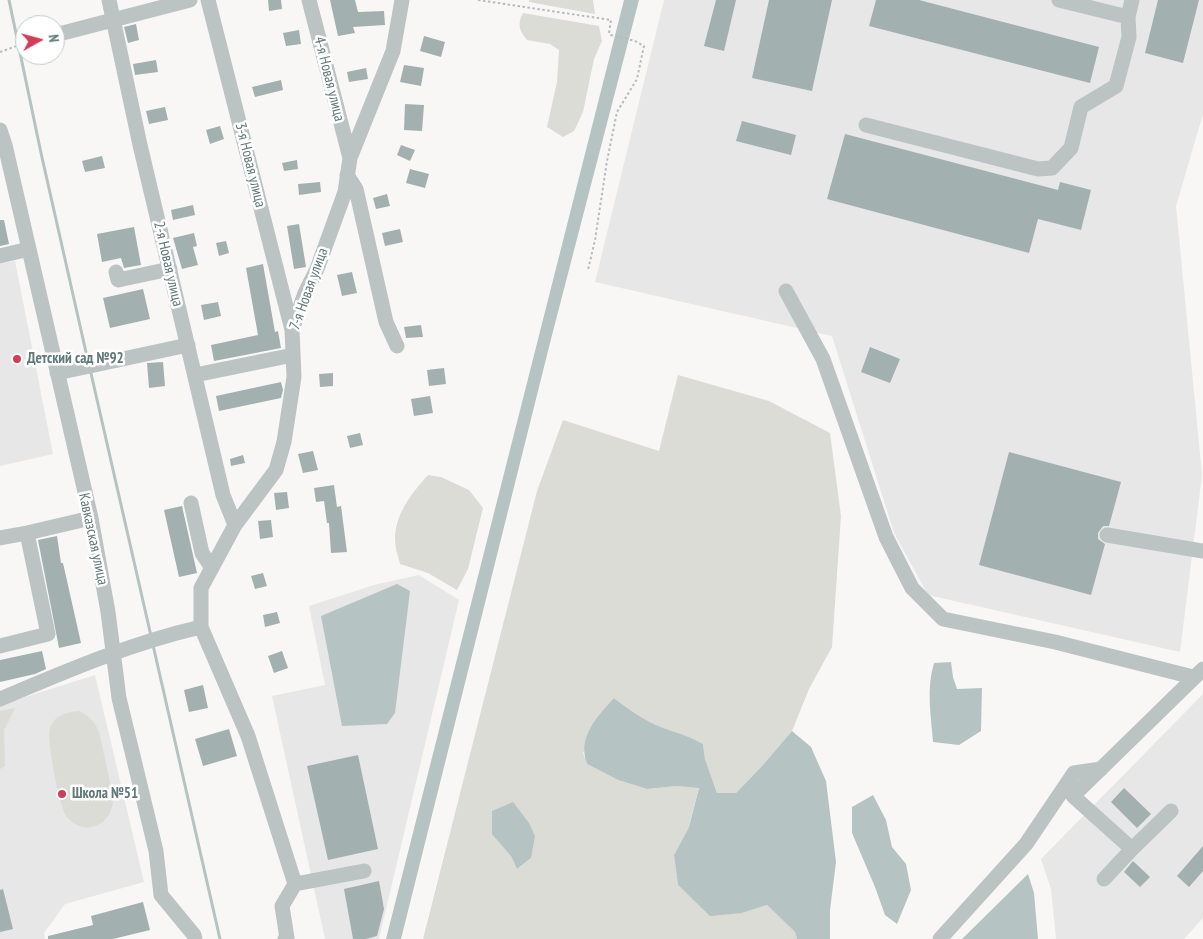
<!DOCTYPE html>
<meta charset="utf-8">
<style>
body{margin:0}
#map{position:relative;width:1203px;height:939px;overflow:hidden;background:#f8f7f6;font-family:"PT Sans Narrow",sans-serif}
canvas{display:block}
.north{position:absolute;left:15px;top:15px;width:50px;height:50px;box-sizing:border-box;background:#fff;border:1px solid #c0c9c9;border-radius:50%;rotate:83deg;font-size:14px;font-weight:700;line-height:20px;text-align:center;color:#617878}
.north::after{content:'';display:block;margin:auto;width:18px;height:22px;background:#d13c59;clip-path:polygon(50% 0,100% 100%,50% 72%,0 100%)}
</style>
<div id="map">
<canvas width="1203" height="939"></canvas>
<div class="north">N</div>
</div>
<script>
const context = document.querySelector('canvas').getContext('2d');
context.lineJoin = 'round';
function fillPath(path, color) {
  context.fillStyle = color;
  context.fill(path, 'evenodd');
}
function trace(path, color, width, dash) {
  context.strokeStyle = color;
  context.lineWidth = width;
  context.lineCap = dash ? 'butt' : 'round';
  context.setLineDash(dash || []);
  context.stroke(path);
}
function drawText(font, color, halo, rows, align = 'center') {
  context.font = font + ' "PT Sans Narrow",sans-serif';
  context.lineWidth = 5;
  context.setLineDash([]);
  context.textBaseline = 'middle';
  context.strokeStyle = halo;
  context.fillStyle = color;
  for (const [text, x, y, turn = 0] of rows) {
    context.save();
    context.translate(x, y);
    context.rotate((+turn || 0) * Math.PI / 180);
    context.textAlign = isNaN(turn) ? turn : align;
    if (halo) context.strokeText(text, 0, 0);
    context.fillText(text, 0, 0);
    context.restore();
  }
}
const built = new Path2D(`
 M664 0H1203V114L1176 206 1202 475 1180 652 928 595 894 533 832 336 595 282Z
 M15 261 53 454 0 466V264Z
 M419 575 459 600 379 939H325L272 696 325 685 309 606 374 585Z
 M95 675 144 882 65 904 44 933 45 939H0V705Z
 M1203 694V918L1184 939H1056L1051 889 1041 859Z`);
const green = new Path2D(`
 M529 0H593L595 14 529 2Z
 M523 13 599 26 602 41 594 59 583 112 574 131 563 137 547 127 557 82 559 50 550 44 527 40C519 30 517 24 523 13Z
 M678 375 769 401 830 433 841 516 832 647 809 689 792 731 762 766 736 793H717L705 759 703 744C688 735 672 732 656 725 641 718 627 708 614 698L583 753 587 764 618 780 647 789 677 786 699 787 689 827 674 855 678 885 691 897 742 913 767 905 795 932 797 939H423L537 491 563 420 659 451ZM511 856 531 858 517 869Z
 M428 475 441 477 469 490 483 508 468 569 457 590 428 573 400 564C398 556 395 548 395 540 395 514 411 494 428 475Z
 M15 708 4 730 5 766 0 769V711Z
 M78 711C89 715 94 721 99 732L113 796C115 823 86 839 67 817 60 809 46 737 50 728 55 715 65 713 78 711Z`);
const water = new Path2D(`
 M624 0H639L551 339 401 939H386Z
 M397 584 410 591 395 713 387 724 342 726 321 616Z
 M951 662 953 677 957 689 982 688 981 731 959 745 933 742C931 716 926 689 934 663Z
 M614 698C627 708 641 718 656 725 673 732 688 735 703 744L705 759 717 793H736L762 766 792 731 811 747 826 781 836 862 830 910V939H797L795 932 767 905 742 913 710 916 678 885 674 855 689 827 699 788 677 786 647 789 618 780 587 764C577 737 597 717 614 698Z
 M873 795 886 820 892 847 906 864 911 890 897 924 885 915 875 887 852 833V807Z
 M513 802 529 823 535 836 531 858 517 869 511 856 492 834V811Z
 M1028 874 1034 893 1038 939H962Z`);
const stream = new Path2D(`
 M9 0 41 153 88 361
 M90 369 151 636
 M153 645 220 939`);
const building = new Path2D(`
 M268 0H281L282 9 269 11Z
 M330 0H355L358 12 384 11 385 25 353 27 355 33 338 36Z
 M716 0H736L724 51 704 46Z
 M769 0H832L812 91 752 78Z
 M876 0H919L1099 47 1090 83 869 26Z
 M1158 0H1199L1183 63 1145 53Z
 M136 24 139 40 128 43 124 27Z
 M299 30 301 44 286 46 283 33Z
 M424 36 445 42 441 57 420 51Z
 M156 60 158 72 135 75 133 64Z
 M404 65 424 68 421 86 400 82Z
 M366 68 368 79 349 82 347 72Z
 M281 80 283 90 255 97 252 87Z
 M405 104 424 105 422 131 404 130Z
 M165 107 168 120 149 124 146 111Z
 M742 121 796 135 791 155 736 141Z
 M220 126 224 139 210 144 206 130Z
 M845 134 1058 190 1060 182 1091 190 1081 230 1038 219 1029 253 827 199Z
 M401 145 415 150 410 161 397 155Z
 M102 156 105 168 85 172 82 161Z
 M297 160 298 169 284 171 282 163Z
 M410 169 429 174 425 188 406 183Z
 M320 182 321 192 299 195 298 184Z
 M387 194 390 206 376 209 373 198Z
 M193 205 195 215 173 220 171 210Z
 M0 220H4L9 244 0 246Z
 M299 224 306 267 294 269 287 226Z
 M134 227 141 265 124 268 121 258 102 262 97 234Z
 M400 229 403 242 385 246 382 233Z
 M194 233 197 246 193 247 198 265 182 269 173 238Z
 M226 241 229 253 219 256 216 243Z
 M263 264 275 332 278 331 281 348 214 361 211 345 258 335 246 268Z
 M352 272 357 293 342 296 337 275Z
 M143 289 150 319 110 328 103 298Z
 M218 302 221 316 204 320 201 305Z
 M421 325 423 337 406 338 404 327Z
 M870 347 900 359 890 383 861 372Z
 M163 362 165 386 149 388 147 363Z
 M444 368 446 384 429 386 427 370Z
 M333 373V386L320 387 319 374Z
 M281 382 283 390 281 398 219 411 216 396Z
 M430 396 433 413 414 416 411 399Z
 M360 433 363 445 350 448 347 436Z
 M313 451 318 470 303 473 298 454Z
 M1009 452 1121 482 1109 526H1103L1098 533V539L1105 544 1091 595 979 565Z
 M243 455 245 463 231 466 230 459Z
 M334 485 337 507 341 506 347 552 331 553 329 523H327L324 501 316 502 314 488Z
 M287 492 289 508 276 510 274 493Z
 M182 506 197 573 179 577 164 510Z
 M271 520 273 537 260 539 258 521Z
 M57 536 61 563H63L81 643 59 648 38 540Z
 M263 573 267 586 255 589 251 576Z
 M277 612 280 623 265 627 263 615Z
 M42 651 46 669 35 674 0 682V660Z
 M282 651 288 668 274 673 268 656Z
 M203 685 208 708 189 712 184 690Z
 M229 729 237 756 203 766 195 739Z
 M358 755 378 849 328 860 307 766Z
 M1124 788 1151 814 1137 828 1111 802Z
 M1203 846V871L1189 887 1177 876Z
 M1133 861 1150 877 1140 887 1124 872Z
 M379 881 384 909 377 936 366 939H353L344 889Z
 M3 889 13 929 0 932V890Z
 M143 902 150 930 113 939H48V936L93 925 91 916Z`);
const path = new Path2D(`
 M478 0 611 20 609 33 611 35 635 41 644 46 637 79 617 112 607 161 595 240 588 270
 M0 52 25 43`);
const minor = new Path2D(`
 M109 0 140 145 223 495 235 525
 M208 0 292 330
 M309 0 350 158
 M1059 0 1128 17 1132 0
 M55 35 190 0
 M866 125 1038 169 1052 168 1071 148 1081 107 1116 86 1129 37 1128 17
 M0 130 5 145 91 518 108 612 119 698 156 851 161 895 194 935 195 939
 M347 175 356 189 386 322 397 346
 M0 256 29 249
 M116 272 118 280 170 269
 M786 291 823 359 886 537 912 588 943 619 1055 642 1193 677
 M57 373 188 345
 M195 375 293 355
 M191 503 202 553 212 568
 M1107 535 1203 551
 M0 538 27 533
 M0 646 48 634 27 533 91 518
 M0 699C66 671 131 643 201 627
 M1171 811 1132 849 1073 796 1203 669
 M364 871 295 884 248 736 201 627V588L235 525 276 470 284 442 294 377 292 330 305 293 317 269 345 192 350 158 393 51 402 0
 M1104 879 1132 849
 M285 939 287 938 282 906 295 884
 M940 939 1026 844 1074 773 1101 769`);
const markers = [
 [17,359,5,"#d13c59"],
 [62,794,5,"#d13c59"]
];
const streetNames = [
 ["4-я Новая улица",329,79,76],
 ["3-я Новая улица",250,165,76],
 ["2-я Новая улица",168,264,77],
 ["7-я Новая улица",309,289,-70],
 ["Кавказская улица",93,539,78]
];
const poiNames = [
 ["Детский сад №92",27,359],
 ["Школа №51",72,794]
];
fillPath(built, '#e6e7e6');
fillPath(green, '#dbdcd5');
fillPath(water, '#b5c4c2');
trace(stream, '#b5c4c2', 3);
fillPath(building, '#a3b0b0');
trace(path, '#b6bcbc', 2, [2.5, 2.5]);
trace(minor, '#bbc3c3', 15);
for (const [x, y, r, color] of markers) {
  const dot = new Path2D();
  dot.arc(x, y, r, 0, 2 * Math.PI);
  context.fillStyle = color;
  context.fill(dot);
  trace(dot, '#fff', 2);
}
drawText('15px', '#617878', '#fff', streetNames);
drawText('bold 15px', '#617878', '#fff', poiNames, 'left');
</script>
